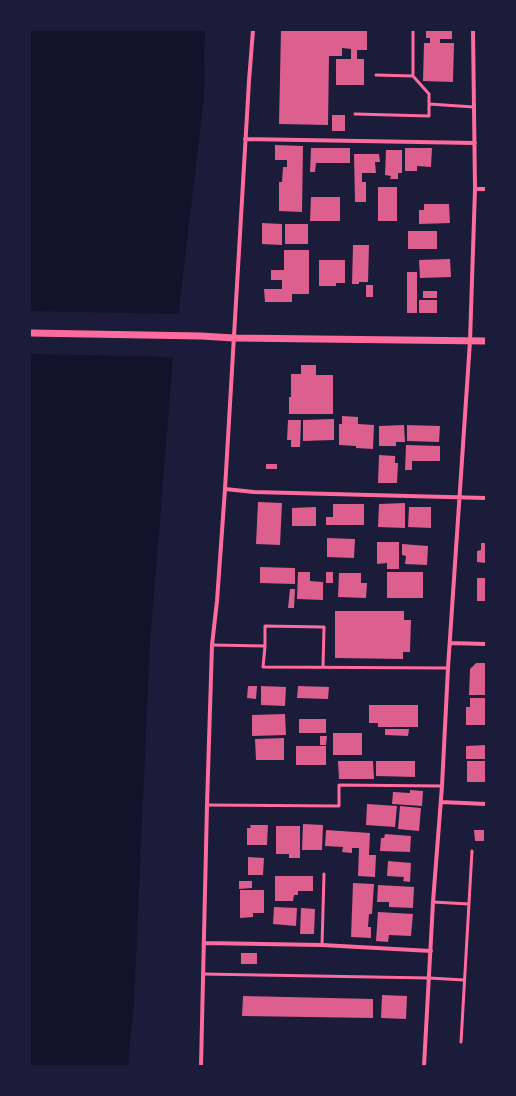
<!DOCTYPE html>
<style>
body{margin:0}
#map{position:relative;width:516px;height:1096px;overflow:hidden;background:#1b1b3a;font-family:Spectral,serif}
canvas{display:block}
.frame{position:absolute;inset:0;border:31px solid #1b1b3a;pointer-events:none}
</style>
<div id="map">
<canvas width="516" height="1096"></canvas>
<div class="frame"></div>
</div>
<script>
const context = document.querySelector('canvas').getContext('2d');
context.lineJoin = 'round';
function fillPath(path, color) {
  context.fillStyle = color;
  context.fill(path, 'evenodd');
}
function trace(path, color, width, dash) {
  context.strokeStyle = color;
  context.lineWidth = width;
  context.lineCap = dash ? 'butt' : 'round';
  context.setLineDash(dash || []);
  context.stroke(path);
}
const water = new Path2D(`
 M30 30H205L204 97 173 360 150 641 134 1002 128 1066H30Z`);
const pier = new Path2D(`
 M30 311 180 314 175 357 30 354Z`);
const building = new Path2D(`
 M281 30H367V50H357V59H364V85H336V59H351V49L342 48V56H329L328 125 279 124Z
 M426 30H452V39H440V43H454L453 82 423 81 424 43H430V38H426Z
 M332 115H345V131H332Z
 M275 145 303 146 302 212 279 211V182H282L283 167H287V160H275Z
 M311 148H350V163H316L315 172H310Z
 M405 148H432L431 167 417 166V171H405Z
 M386 150H402V173H398V179H390L391 176 385 175Z
 M354 154H379L380 162H375L376 173H362V182H366V202H355Z
 M378 187H397V221H378Z
 M311 197H340V221H310Z
 M424 204H449L450 223 419 224V210H424Z
 M262 223 282 224V245L262 244Z
 M285 224H308V244H285Z
 M408 231H437V249H408Z
 M353 245H369L368 282H359V284H352Z
 M284 250H309V294H292V302H265L264 289H282V280H271V270H284Z
 M450 259 451 277 420 278 419 260Z
 M319 260H345V283H336V286H319Z
 M407 272H417V313H407Z
 M366 285H373V297H366Z
 M423 291H437V298H423Z
 M419 300H437V313H419Z
 M301 365H316V375H333V414H289V397H291V374H301Z
 M342 416 358 417V424L374 425 373 449 356 448V446L339 445V424H342Z
 M334 419V440L303 441V420Z
 M288 420H301L300 447H291V440H287Z
 M404 425 405 442H396V446H379V426Z
 M407 425 440 426 439 442 407 441Z
 M406 445 440 446V461H412V470H405Z
 M379 455 395 456V463H398L397 483H378Z
 M266 464H277V469H266Z
 M258 502 282 503 280 545 256 544Z
 M405 503V528L378 527 379 504Z
 M333 504H364V525H326V517H333Z
 M316 507V526H292V508Z
 M409 507H431V528L408 527Z
 M327 538 355 539 354 558 327 557Z
 M377 542H399V569H387V563L377 564Z
 M481 543H486V563L477 562V551L481 550Z
 M402 544 428 546 427 565 405 564 406 556 402 555Z
 M260 567 295 568V584L260 583Z
 M298 572H310V581L323 582V600L297 599Z
 M326 572H333V583H326Z
 M387 572H423V598H387Z
 M339 573H361V583H367L366 598 338 597Z
 M477 578H486V601H477Z
 M290 589H295L294 608H288Z
 M335 611H404V620H411L410 652H403V659L335 658Z
 M476 663H486V695H469L470 669Z
 M248 686H257L256 699 247 698Z
 M261 686 286 687 285 706 261 705Z
 M298 686 329 687 328 699 297 698Z
 M470 698H486V725H466V707H470Z
 M369 705H418V727H378V723H369Z
 M285 714 286 735 252 736V715Z
 M299 719H326V733H299Z
 M385 729H409L408 736 385 735Z
 M333 733H362V755H333Z
 M320 736H327L326 745H320Z
 M284 738V760H256L255 739Z
 M486 745V759H466V746Z
 M296 746H326V765H296Z
 M338 761H373L374 779H339Z
 M376 761H415V777L376 776Z
 M467 761H486V782H467Z
 M410 790 423 791 422 806 392 804 393 792 410 793Z
 M367 804 397 806 395 827 366 825Z
 M400 806 421 808 419 831 398 829Z
 M303 824 323 825 322 850H302Z
 M250 825H268L267 845H247V828H251Z
 M276 826H300V858H289V854H276Z
 M326 830 370 833 369 855H376L375 877 358 876 359 848H352V853L342 852 343 847 325 846Z
 M474 830H484V841H475Z
 M385 834 411 836 410 852 380 851 381 838H384Z
 M248 857 264 858 263 875H248Z
 M388 861 411 863 410 882 403 881 404 877 387 876Z
 M275 876H313V891H298V895H294L293 901H275Z
 M239 881H252V888L239 889Z
 M353 883 374 884 372 914H369L368 927H371V938L351 937Z
 M378 885 414 887 413 908 389 907V902H377Z
 M240 890H264V913H253V917L240 918Z
 M274 907 297 908 296 926 273 924Z
 M301 908 315 909 314 934H300Z
 M378 912 413 914 411 936 389 935 388 942 376 941Z
 M241 953H257V964H241Z
 M382 995 407 996 406 1019 381 1018Z
 M243 996 373 999V1018L242 1016Z`);
const service = new Path2D(`
 M376 75 413 76V30
 M429 104 474 107
 M355 114 429 116V94L413 76
 M212 645 265 646 263 667 448 668
 M265 646V626L324 627 323 667
 M207 805 339 806V785L442 786
 M433 902 469 904
 M322 945 324 874
 M203 974 429 978 464 980
 M461 1042 472 851`);
const minor = new Path2D(`
 M245 139 475 143
 M475 189H486
 M225 489 254 492 486 498
 M450 643 486 644
 M441 802 486 804
 M204 943 322 945 431 951
 M201 1066 207 805 212 645 217 601 225 489 249 81 253 30
 M424 1066 433 902 442 786 448 668 470 341 475 189 473 30`);
const tertiary = new Path2D(`
 M30 333 201 336 234 338 486 341`);
fillPath(water, '#12122b');
fillPath(pier, '#1b1b3a');
fillPath(building, '#dd5f8e');
trace(service, '#ff6b9d', 3);
trace(minor, '#ff6b9d', 4);
trace(tertiary, '#ff6b9d', 7);
</script>
